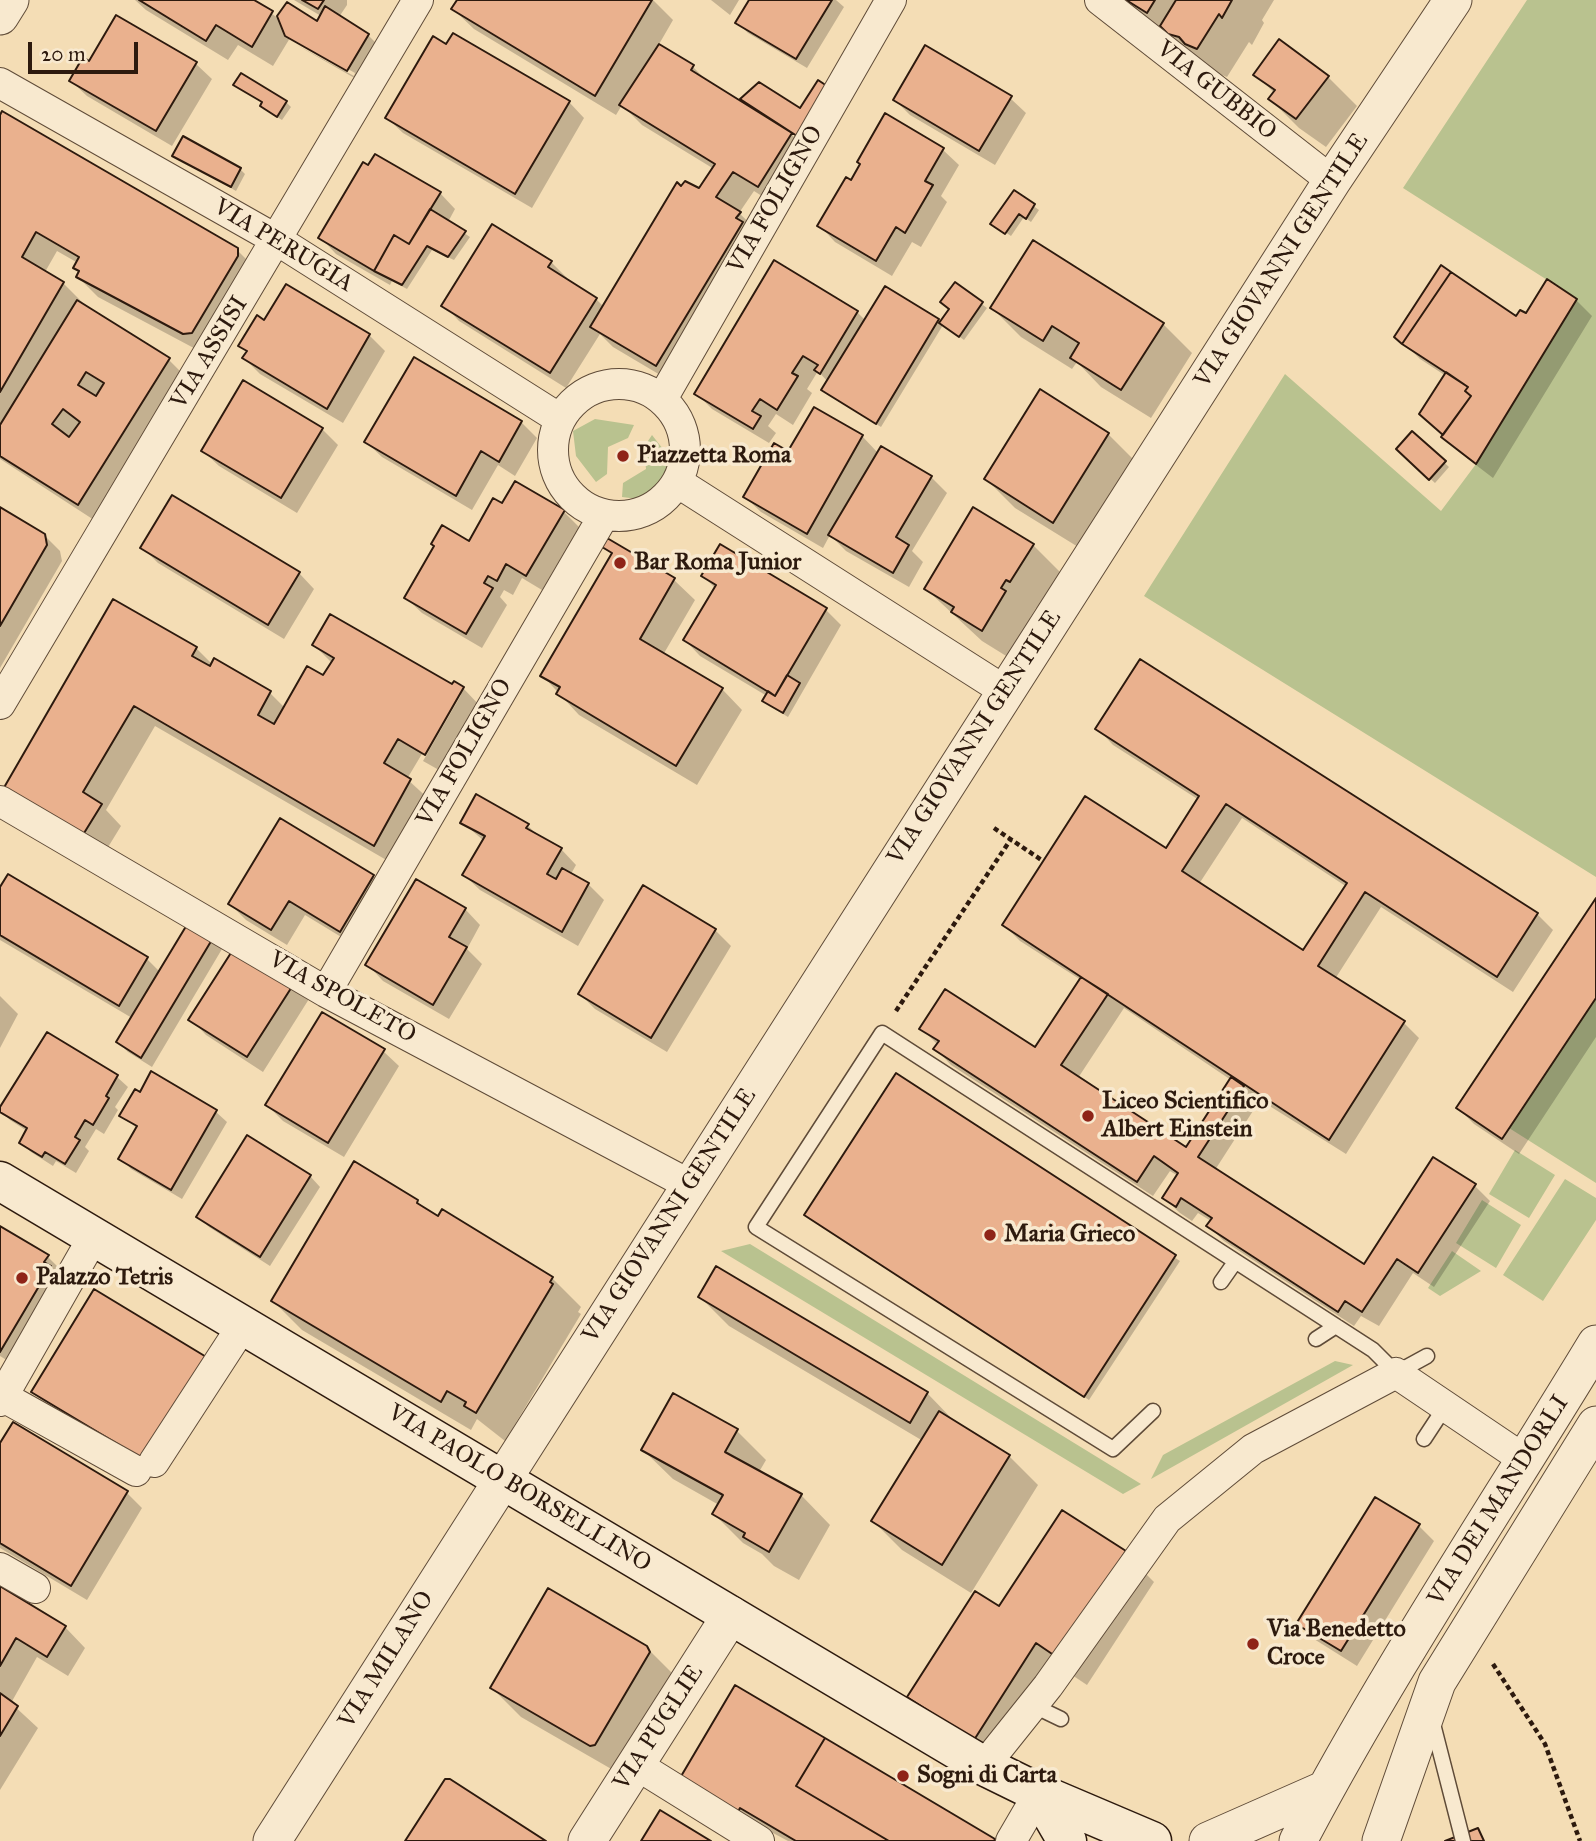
<!DOCTYPE html>
<style>
body{margin:0}
#map{position:relative;width:1596px;height:1841px;overflow:hidden;background:#f4ddb5;font-family:"IM FELL Great Primer",serif}
canvas{display:block}
.scale{position:absolute;left:28px;top:42px;width:110px;height:32px;box-sizing:border-box;border:4px solid #2d1a0e;border-top:0;padding-left:9px;font-size:21px;line-height:24px;white-space:nowrap;color:#2d1a0e;-webkit-text-stroke:5px #f8e9cf;paint-order:stroke}
</style>
<div id="map">
<canvas width="1596" height="1841"></canvas>
<div class="scale">20 m</div>
</div>
<script>
const context = document.querySelector('canvas').getContext('2d');
context.lineJoin = 'round';
function fillPath(path, color) {
  context.fillStyle = color;
  context.fill(path, 'evenodd');
}
function trace(path, color, width, dash) {
  context.strokeStyle = color;
  context.lineWidth = width;
  context.lineCap = dash ? 'butt' : 'round';
  context.setLineDash(dash || []);
  context.stroke(path);
}
function drawText(font, color, halo, rows, align = 'center') {
  context.font = font + ' "IM FELL Great Primer",serif';
  context.lineWidth = 7;
  context.setLineDash([]);
  context.textBaseline = 'middle';
  context.strokeStyle = halo;
  context.fillStyle = color;
  for (const [text, x, y, turn = 0] of rows) {
    context.save();
    context.translate(x, y);
    context.rotate((+turn || 0) * Math.PI / 180);
    context.textAlign = isNaN(turn) ? turn : align;
    if (halo) context.strokeText(text, 0, 0);
    context.fillText(text, 0, 0);
    context.restore();
  }
}
const green = new Path2D(`
 M1527 0H1596V877L1144 596 1285 374 1441 511 1476 464 1577 299 1403 188Z
 M595 419 634 425 628 438 608 447 607 474 596 482 576 456 573 431Z
 M652 435 677 467V492L654 501 622 497 623 483 646 469 644 447Z
 M1596 998V1183L1509 1128Z
 M1515 1150 1555 1175 1529 1218 1489 1194Z
 M1565 1179 1596 1198V1220L1543 1301 1503 1275Z
 M1482 1200 1521 1225 1496 1268 1456 1243Z
 M750 1244 1141 1484 1123 1494 721 1251Z
 M1452 1251 1481 1271 1440 1296 1428 1288Z
 M1335 1361 1353 1365 1151 1479 1163 1455Z`);
const shadow = new Path2D(`
 M135 0H251L278 18 288 4 317 23 321 16 294 0H347V5L339 17 368 35 378 45 358 80 295 44 354 76 355 73 292 38V41L290 38 273 66 238 45 228 60 146 10Z
 M459 0H653L673 20 658 46 693 67 711 85 751 108 742 99 802 139 790 133 812 155 779 207 754 191 739 213 760 233 677 385 613 347 600 334 566 388 459 321 444 305 551 262 567 278 565 280 596 299 604 307 681 189 699 191 714 169 642 125 622 105 616 115 474 29 453 9Z
 M711 0H739L730 15Z
 M751 0H836L844 7 807 68 748 33 738 23Z
 M1122 0H1274L1262 20 1264 23 1252 45 1249 42 1227 77 1217 73 1209 66 1199 63 1177 41 1139 16Z
 M117 17 196 64 212 79 172 146 87 96 71 81 90 63Z
 M447 46 569 102 584 118 532 208 403 133 387 118Z
 M1256 74 1328 77 1357 106 1326 147 1299 128 1270 99 1274 93Z
 M236 85 286 102 291 107 282 120 267 111 262 106 263 103Z
 M1010 98 1026 113 995 165 910 115 895 100Z
 M886 116 943 150 959 165 941 196 947 202 921 247 912 242 892 276 835 242 820 226 851 182Z
 M0 118 237 250 258 271 205 354 98 297 78 277 80 273 75 268 78 263 57 251 45 272 63 283 84 304 83 306 169 360 184 375 94 520 0 459Z
 M174 155 240 169 245 174 236 191Z
 M1014 192 1039 210 1031 222 1024 217 1011 236 995 225Z
 M440 193 455 209 448 222 470 237 454 260 432 250 407 289 392 281 390 285 336 254 321 238Z
 M1547 281 1576 300 1592 316 1493 478 1459 452 1443 437 1446 376 1420 359 1409 348 1526 316Z
 M956 285 987 308 964 340 943 325 881 427 828 395 823 390 828 382 818 371 807 389 812 393 793 425 776 414 768 426 776 433 769 443 712 409 696 393 857 312 866 321 886 288 941 323 951 310Z
 M286 287 369 335 385 351 343 423 260 374 244 358 248 353 241 346 265 322Z
 M992 308 1163 324 1192 353 1151 418 1101 387 1077 362 1072 369 1021 337Z
 M521 422 537 438 515 476 498 465 472 510 382 457 366 442Z
 M322 429 338 445 297 513 219 466 203 451Z
 M1108 434 1137 463 1083 550 1015 508 986 479Z
 M1413 434 1449 467 1435 483 1398 449Z
 M862 436 878 453 931 477 947 493 912 551 923 562 909 587 846 551 830 535 823 548 761 512 745 497 789 454Z
 M0 509 44 535 60 551 62 561 0 668Z
 M563 511 579 527 542 590 522 578 513 595 504 590 500 597 507 605 482 648 422 613 406 598 469 543Z
 M608 541 674 580 695 600 663 655 722 689 742 710 697 785 579 715 542 675 613 555 604 547Z
 M1033 545 1062 574 1040 610 1036 608 1030 618 1034 622 1011 659 982 641 926 589Z
 M143 548 299 573 314 589 284 639 158 563Z
 M703 576 826 610 841 625 788 717 768 705 764 701 767 696 700 656 685 640 716 589Z
 M314 645 463 688 483 709 446 774 423 761 461 695H457L407 779 431 801 395 865 155 726 106 810 121 826 102 857 4 790 196 648 213 665 215 661 270 693 285 708 324 678 332 663Z
 M1098 729 1537 914 1553 930 1513 992 1381 907 1335 979 1404 1023 1419 1038 1346 1154 1260 1100 1215 1170 1364 1267 1475 1186 1490 1201 1434 1287 1413 1273 1379 1326 1361 1316 1354 1326 1224 1241 1208 1226 1211 1221 1198 1213 1192 1221 1180 1213 1164 1198 1178 1176 1170 1171 1153 1196 951 1065 936 1049 937 1044 921 1028 1035 1050 1081 980 1020 941 1004 925 1166 850 1199 800 1113 745ZM1242 818 1347 887 1304 953 1199 884ZM1124 1008 1231 1080 1187 1149 1078 1078Z
 M462 822 527 825 540 837 561 849 576 865 571 874 588 884 604 900 578 946 480 890 464 875 484 841Z
 M373 876 388 892 356 946 305 915 287 945 246 920 230 904Z
 M0 891 147 959 160 972 211 939 222 949 152 1067 128 1052 118 1042 132 1018 0 940Z
 M1596 901V1037L1519 1154 1474 1124 1458 1108Z
 M465 909 480 925 467 949 482 964 449 1019 383 981 368 965Z
 M715 930 731 946 667 1052 595 1009 580 994Z
 M237 947 309 999 263 1072 206 1035 191 1019Z
 M0 996 18 1014 0 1048Z
 M47 1034 117 1077 128 1087 115 1107 118 1110 104 1134 96 1129 85 1147 89 1151 76 1173 56 1161 53 1166 31 1152 21 1142 27 1131 10 1120 0 1110Z
 M383 1051 399 1066 344 1157 283 1121 267 1105Z
 M152 1074 216 1112 227 1122 182 1199 131 1169 121 1158 138 1129 122 1116 140 1094Z
 M897 1075 1180 1261 1089 1400 811 1219Z
 M310 1176 320 1187 270 1266 209 1227 198 1217Z
 M417 1202 427 1211 552 1278 581 1307 578 1312 581 1314 505 1441 477 1419 471 1430 302 1330 273 1301Z
 M0 1228 48 1257 63 1272 16 1366 0 1356Z
 M717 1269 927 1393 956 1423 1009 1456 1038 1485 971 1593 902 1550 873 1521 923 1441 729 1326 700 1297Z
 M223 1375 162 1476 49 1407 33 1391Z
 M737 1431 766 1460 759 1472 801 1495 830 1525 799 1580 774 1566 762 1554 743 1543 714 1514 719 1505 673 1479 643 1450Z
 M0 1447 127 1493 142 1508 87 1600 0 1548Z
 M1419 1526 1434 1541 1357 1666 1314 1639 1298 1623Z
 M1125 1553 1154 1582 1087 1685 1066 1671 1004 1768 938 1726 909 1697 1000 1609Z
 M0 1589 65 1627 85 1648 68 1676 37 1657 11 1703 38 1728 0 1790Z
 M646 1647 676 1677 620 1774 521 1717 492 1688Z
 M736 1687 995 1841H788L698 1793Z`);
const building = new Path2D(`
 M139 0H254L273 11 252 47 216 25 206 41Z
 M302 0H324L318 9Z
 M457 0H652L595 96 451 9Z
 M749 0H832L796 59 735 23Z
 M1126 0H1155L1147 13Z
 M1176 0H1232L1222 18 1219 14 1197 49 1185 44 1179 37 1168 34 1160 26Z
 M287 2 317 21 325 6 369 34 347 71 285 36 277 16Z
 M116 15 197 62 156 131 69 81 83 57 89 61Z
 M453 33 570 101 515 194 385 118 433 36 446 44Z
 M1279 39 1329 76 1296 119 1268 99 1275 90 1253 75Z
 M659 44 694 65 691 70 792 133 758 187 733 172 716 197 741 212 736 218 743 222 656 366 590 327 677 182 681 186 685 181 699 188 715 164 619 105Z
 M925 45 1012 96 979 151 893 100Z
 M241 73 287 101 277 117 260 106 262 102 233 85Z
 M818 80 827 86 797 136 740 99 759 82 800 108Z
 M2 111 238 248V256L192 333 183 334 76 277 79 271 73 268 79 257 36 232 22 257 64 282 0 392V115Z
 M885 113 944 148 925 181 933 185 905 233 896 227 876 261 817 226 846 177 851 180 860 164 857 162Z
 M183 136 241 168 231 187 172 156Z
 M375 154 441 192 409 244 394 235 374 271 318 238 363 162 368 165Z
 M1014 190 1035 204 1026 219 1019 214 1005 234 990 224Z
 M430 209 466 231 448 257 427 246 402 285 374 271 394 235 409 244Z
 M492 224 552 261 548 267 597 298 550 373 441 306Z
 M1033 240 1164 323 1121 390 1070 358 1079 343 1052 326 1043 341 990 308Z
 M774 260 858 311 820 374 814 370 818 365 803 356 792 373 798 376 777 410 760 399 752 411 761 416 753 429 694 394Z
 M1441 265 1451 272 1402 344 1394 337Z
 M1451 272 1516 316 1520 310 1526 313 1547 279 1577 299 1476 464 1441 437 1471 396 1465 391 1468 387 1402 344Z
 M955 282 983 302 959 337 939 323 949 309 940 302Z
 M286 284 370 334 327 409 242 358 247 351 238 346 257 315 264 320Z
 M885 286 939 319 876 424 821 390Z
 M77 300 170 358 78 505 0 456V425ZM86 372 104 383 96 396 78 385ZM63 409 80 422 69 437 52 424Z
 M414 357 522 421 499 462 481 451 456 496 364 442Z
 M1446 372 1468 387 1465 391 1471 396 1443 435 1419 414Z
 M243 380 323 428 281 498 201 451Z
 M1040 389 1109 433 1053 523 984 479Z
 M814 407 863 435 807 534 743 497 774 443 788 451Z
 M1412 431 1446 461 1429 480 1396 449Z
 M881 446 932 476 896 537 909 545 893 573 828 535Z
 M515 481 565 510 526 576 506 564 497 581 488 576 484 583 493 588 466 634 404 598 434 546 431 544 442 525 469 541 493 498 502 503Z
 M172 495 300 572 268 625 140 548Z
 M0 507 45 534 47 545 0 626Z
 M973 507 1034 544 1010 582 1006 580 1001 588 1006 591 982 631 951 612 954 607 924 589Z
 M607 538 675 578 640 639 723 688 676 766 556 694 560 687 540 676 612 553 602 547Z
 M720 544 827 608 775 696 683 640 716 585 701 576Z
 M113 599 197 647 192 656 210 666 214 658 271 691 258 715 274 724 307 666 323 675 334 658 312 645 330 614 452 684 454 681 464 687 425 755 398 739 384 763 411 779 374 846 134 706 83 792 102 804 81 838 2 791Z
 M1140 659 1538 913 1497 977 1365 892 1318 966 1405 1021 1329 1140 1002 925 1085 796 1166 848 1199 796 1095 729ZM1226 804 1347 883 1303 950 1182 871Z
 M787 675 800 683 783 713 762 701 768 691 775 696Z
 M476 794 529 824 526 828 562 848 547 874 556 879 562 868 589 883 562 932 462 875 485 836 460 823Z
 M280 818 374 875 340 932 289 901 271 930 228 904Z
 M8 874 148 957 119 1006 0 935V887Z
 M416 879 466 908 449 937 467 947 433 1005 365 965Z
 M643 885 716 929 651 1038 578 994Z
 M1596 898V998L1502 1139 1456 1108Z
 M188 923 213 938 141 1058 116 1042Z
 M236 945 295 982 247 1057 188 1020Z
 M1081 977 1108 994 1061 1065 1186 1147 1231 1077 1244 1086 1198 1157 1364 1264 1433 1157 1476 1184 1418 1273 1397 1259 1362 1312 1345 1301 1338 1312 1206 1226 1212 1218 1181 1198 1176 1207 1162 1198 1178 1173 1154 1156 1137 1182 933 1049 939 1041 919 1029 945 989 1035 1047Z
 M322 1012 385 1049 328 1143 265 1105Z
 M47 1032 118 1075 106 1096 109 1098 93 1125 85 1120 75 1137 80 1140 65 1164 45 1152 42 1157 19 1143 27 1128 0 1112V1107Z
 M151 1071 217 1110 171 1190 118 1159 137 1126 119 1116 135 1089 140 1092Z
 M896 1073 1176 1255 1084 1397 804 1215Z
 M247 1135 311 1175 260 1257 196 1217Z
 M354 1161 418 1200 417 1203 438 1216 442 1209 553 1277 550 1282 553 1284 476 1413 464 1406 466 1402 447 1391 441 1402 271 1301Z
 M0 1226 49 1255 44 1262 51 1266 0 1352Z
 M716 1266 928 1392 910 1423 698 1297Z
 M94 1289 208 1358 146 1461 31 1392Z
 M673 1393 738 1429 725 1452 802 1494 769 1552 743 1537 745 1533 712 1514 723 1495 641 1450Z
 M939 1411 1010 1455 942 1565 871 1521Z
 M13 1422 128 1491 71 1586 0 1543V1443Z
 M1375 1497 1420 1524 1341 1651 1296 1624Z
 M1062 1510 1126 1551 1058 1658 1036 1643 974 1740 907 1697 975 1591 999 1606Z
 M0 1586 66 1626 47 1657 16 1638 0 1666Z
 M548 1588 647 1646 650 1652 595 1745 590 1746 490 1688Z
 M735 1685 825 1738 796 1786 889 1841H796L740 1808 738 1812 680 1778Z
 M0 1693 18 1706 0 1736Z
 M825 1738 995 1839 994 1841H889L796 1786Z
 M445 1779H450L546 1841H405Z
 M660 1810 711 1841H641Z
 M1478 1828 1484 1841H1445Z`);
const path = new Path2D(`
 M994 828 1043 861
 M896 1011 1011 839
 M1493 1664 1545 1744 1580 1841`);
const service = new Path2D(`
 M1221 1282 1235 1262
 M1316 1339 1336 1326
 M1153 1411 1113 1449 756 1227 882 1033 1373 1350 1396 1373 1427 1356
 M1424 1439 1445 1407
 M1032 1705 1061 1719
 M1432 1720 1463 1841`);
const minor = new Path2D(`
 M1100 0 1332 181
 M0 83 277 240 560 419
 M553 450a66 66 0 1 1 132 0a66 66 0 1 1-132 0Z
 M662 399 891 0
 M677 482 1005 691
 M0 704 418 0
 M0 801 326 992 690 1185
 M326 992 604 515
 M0 1395 136 1471
 M0 1401 94 1236
 M154 1462 243 1325
 M0 1568 35 1588
 M635 1764 759 1841
 M984 1766 1048 1686 1167 1519 1253 1449 1396 1373 1525 1460
 M1011 1841 1039 1793`);
const tertiary = new Path2D(`
 M0 16 10 0
 M272 1841 1332 181 1453 0
 M587 1841 731 1615
 M1208 1841 1326 1789
 M1298 1841C1388 1670 1496 1509 1596 1344
 M1381 1841 1437 1682 1596 1425`);
const secondary = new Path2D(`
 M0 1181 984 1766 1039 1793 1152 1841
 M1039 1793 1067 1841`);
const markers = [
 [623,456,7,"#8f2418"],
 [620,563,7,"#8f2418"],
 [1088,1116,7,"#8f2418"],
 [990,1235,7,"#8f2418"],
 [22,1278,7,"#8f2418"],
 [1253,1644,7,"#8f2418"],
 [903,1776,7,"#8f2418"]
];
const streetNames = [
 ["VIA GUBBIO",1216,91,38],
 ["VIA FOLIGNO",776,200,-60],
 ["VIA PERUGIA",283,246,31],
 ["VIA GIOVANNI GENTILE",1282,261,-57],
 ["VIA ASSISI",210,353,-59],
 ["VIA GIOVANNI GENTILE",975,738,-57],
 ["VIA FOLIGNO",465,753,-60],
 ["VIA SPOLETO",342,998,29],
 ["VIA GIOVANNI GENTILE",670,1216,-57],
 ["VIA PAOLO BORSELLINO",519,1489,31],
 ["VIA DEI MANDORLI",1499,1501,-58],
 ["VIA MILANO",387,1660,-58],
 ["VIA PUGLIE",659,1728,-57]
];
const poiNames = [
 ["Piazzetta Roma",637,456],
 ["Bar Roma Junior",634,563],
 ["Liceo Scientifico",1102,1102],
 ["Albert Einstein",1102,1130],
 ["Maria Grieco",1004,1235],
 ["Palazzo Tetris",36,1278],
 ["Via Benedetto",1267,1630],
 ["Croce",1267,1658],
 ["Sogni di Carta",917,1776]
];
fillPath(green, '#b9c28f');
fillPath(shadow, '#0003');
fillPath(building, '#eab18e');
trace(building, '#2d1a0e', 2);
trace(service, '#5f4b38', 17);
trace(minor, '#5f4b38', 32);
trace(tertiary, '#5f4b38', 39);
trace(secondary, '#2d1a0e', 41);
trace(path, '#2d1a0e', 4.5, [5, 3.5]);
trace(service, '#f8e9cf', 14);
trace(minor, '#f8e9cf', 30);
trace(tertiary, '#f8e9cf', 37);
trace(secondary, '#f8e9cf', 38);
for (const [x, y, r, color] of markers) {
  const dot = new Path2D();
  dot.arc(x, y, r, 0, 2 * Math.PI);
  context.fillStyle = color;
  context.fill(dot);
  trace(dot, '#f8e9cf', 2.5);
}
drawText('24px', '#2d1a0e', '#f8e9cf', streetNames);
drawText('bold 24px', '#2d1a0e', '#f8e9cf', poiNames, 'left');
</script>
